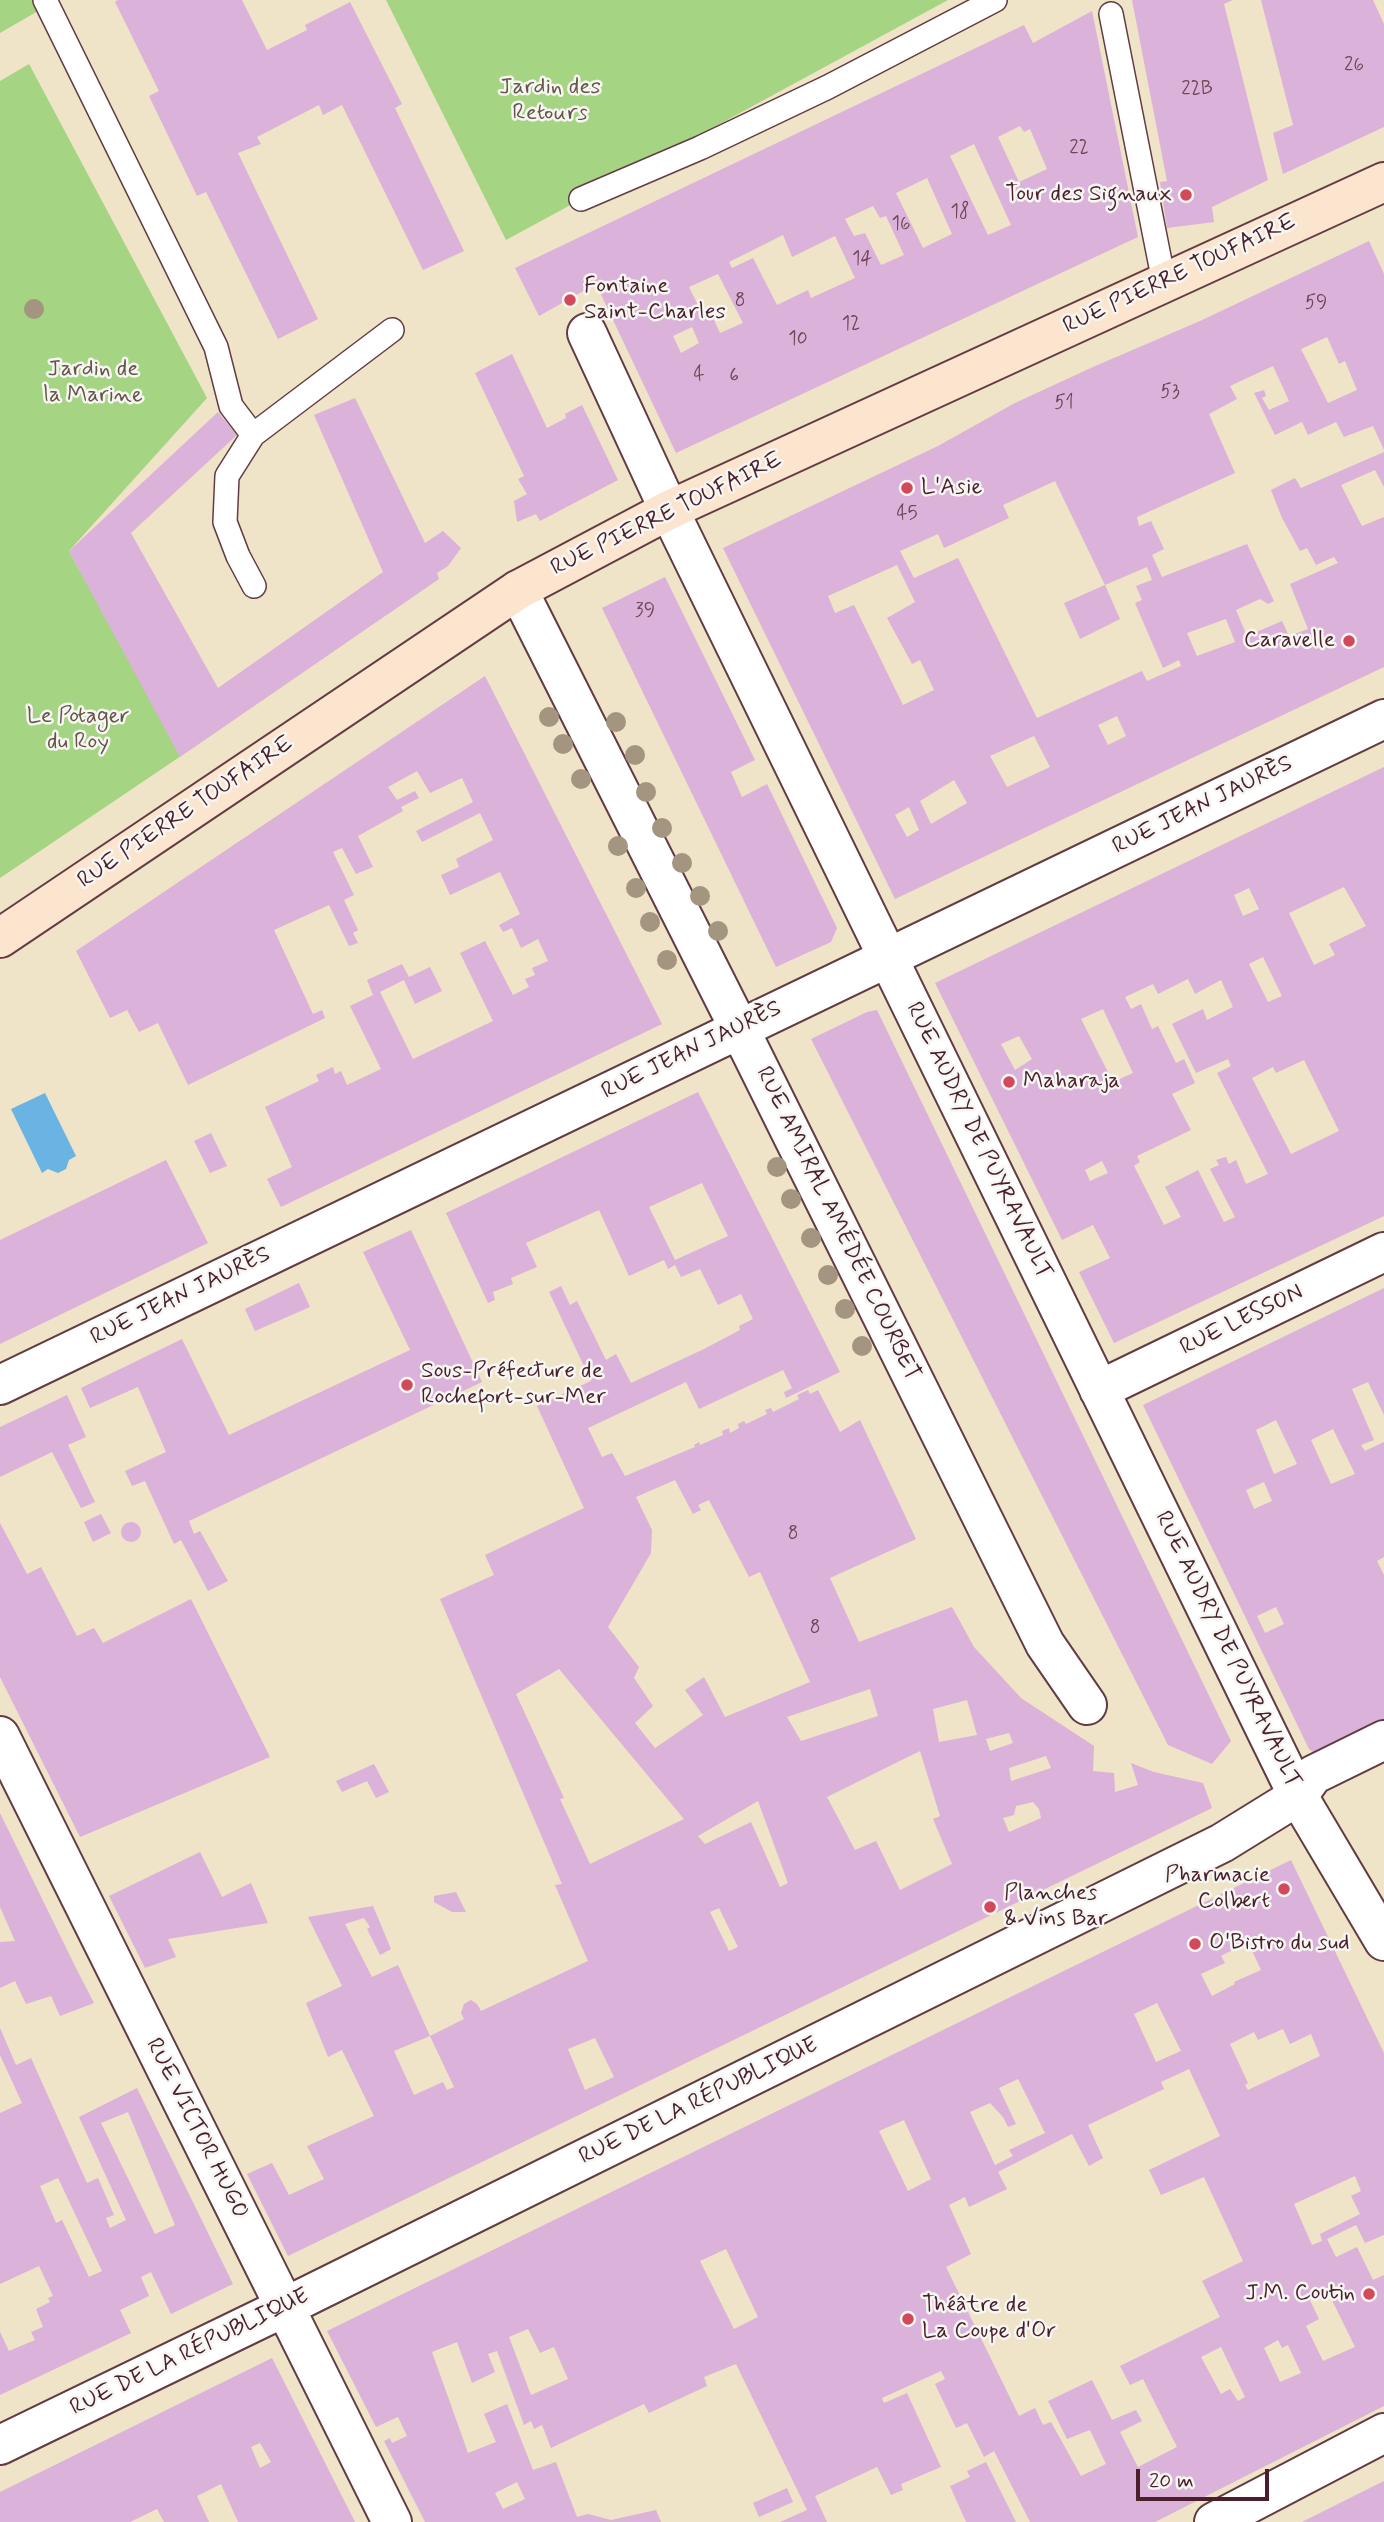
<!DOCTYPE html>
<meta charset="utf-8">
<style>
body{margin:0}
#map{position:relative;width:1384px;height:2522px;overflow:hidden;background:#efe3c8;font-family:Mynerve,sans-serif}
canvas{display:block}
.scale{position:absolute;left:1136px;top:2469px;width:133px;height:32px;box-sizing:border-box;border:4px solid #4a1f2b;border-top:0;padding-left:9px;font-size:21px;line-height:24px;white-space:nowrap;color:#4a1f2b;-webkit-text-stroke:5px #f6f6f2;paint-order:stroke}
</style>
<div id="map">
<canvas width="1384" height="2522"></canvas>
<div class="scale">20 m</div>
</div>
<script>
const context = document.querySelector('canvas').getContext('2d');
context.lineJoin = 'round';
function fillPath(path, color) {
  context.fillStyle = color;
  context.fill(path, 'evenodd');
}
function trace(path, color, width, dash) {
  context.strokeStyle = color;
  context.lineWidth = width;
  context.lineCap = dash ? 'butt' : 'round';
  context.setLineDash(dash || []);
  context.stroke(path);
}
function drawText(font, color, halo, rows, align = 'center') {
  context.font = font + ' Mynerve,sans-serif';
  context.lineWidth = 5;
  context.setLineDash([]);
  context.textBaseline = 'middle';
  context.strokeStyle = halo;
  context.fillStyle = color;
  for (const [text, x, y, turn = 0] of rows) {
    context.save();
    context.translate(x, y);
    context.rotate((+turn || 0) * Math.PI / 180);
    context.textAlign = isNaN(turn) ? turn : align;
    if (halo) context.strokeText(text, 0, 0);
    context.fillText(text, 0, 0);
    context.restore();
  }
}
const green = new Path2D(`
 M0 0H57L0 33Z
 M386 0H948L506 240Z
 M29 64 207 398 69 551 181 756 0 878V81Z`);
const water = new Path2D(`
 M45 1093 76 1156 69 1160 66 1169 58 1173 48 1169 42 1173 11 1109Z`);
const building = new Path2D(`
 M118 0H242L267 50 307 30 305 25 350 2 402 104 395 108 464 251 423 270 342 105 323 115 319 105 257 137 261 144 238 153 318 319 278 339 206 192 197 196 149 96 159 91 115 2Z
 M1132 0H1233L1224 4 1268 180 1212 207 1214 222 1167 228 1160 182 1167 181Z
 M1261 0H1373L1384 24V127L1283 174 1273 133 1293 125Z
 M1092 11 1138 237 676 453 596 284 539 316 515 268 1024 25 1033 43ZM1020 126 1024 132 1030 129 1047 169 1019 182 998 137ZM974 144 1011 225 988 235 950 156ZM927 178 952 234 923 248 896 193ZM873 206 880 218 886 216 904 255 881 265 865 233 854 236 845 219ZM783 235 792 257 835 236 855 278 811 298 808 290 777 305 753 258 732 268 729 262ZM718 274 743 323 720 333 709 309 701 311 689 287ZM692 327 699 343 681 353 673 336Z
 M1369 241 1384 274V450L1373 426 1344 437 1336 422 1308 435 1302 422 1275 435 1254 393 1264 390 1266 396 1262 398 1269 410 1289 401 1273 366 1230 386 1237 399 1209 414 1235 473 1137 517 1139 526 1151 521 1164 549 1152 555 1162 577 1247 544 1274 601 1268 604 1260 599 1236 610 1247 636 1282 621 1289 636 1308 629 1290 584 1338 563 1334 557 1316 565 1307 548 1300 551 1282 518 1271 490 1295 478 1301 488 1384 452V487L1375 470 1341 485 1362 526 1384 517V667L895 899 723 548 938 446 1015 403 1093 367 1200 321ZM1327 337 1339 364 1345 361 1357 390 1328 403 1301 349ZM1055 481 1105 585 1147 567 1152 580 1136 586 1142 600 1135 603 1163 668 1179 660 1181 666 1147 681 1142 671 1037 718 958 558 914 578 900 551 938 534 944 548 1009 518 1003 505ZM897 565 915 602 887 618 912 664 920 660 934 690 903 705 854 605 835 613 828 596ZM1226 619 1235 642 1197 656 1187 633ZM1117 716 1126 736 1108 745 1098 725ZM1034 736 1050 767 1007 787 990 756ZM954 780 967 803 931 824 920 801ZM909 807 919 830 907 837 895 815Z
 M512 354 547 428 566 418 565 414 582 405 618 480 540 521 536 514 517 522 514 501 527 494 518 479 524 476 475 373Z
 M355 398 425 543 443 531 461 548 448 566 437 573 439 579 180 757 69 551 218 412 237 435 131 533 218 688 383 572 314 415Z
 M665 577 755 760 731 772 742 797 767 784 837 928 831 942 776 967 602 608Z
 M1105 585 1120 619 1080 639 1064 603Z
 M485 676 662 1024 281 1207 267 1179 292 1167 265 1107 319 1081 316 1075 333 1067 335 1074 341 1071 347 1085 381 1069 350 1006 373 995 367 980 402 964 409 977 430 967 442 991 415 1004 404 980 380 992 413 1059 493 1021 460 953 485 941 513 995 529 987 525 979 535 975 532 968 548 961 538 939 521 948 512 928 503 932 499 925 520 914 500 872 450 895 441 875 459 867 456 859 493 840 480 813 422 842 416 831 473 802 462 778 430 793 417 771 388 787 397 800 415 791 419 798 401 807 403 811 358 836 373 867 356 874 342 848 333 852 354 895 344 900 358 930 353 933 358 943 349 946 329 905 274 930 313 1014 322 1010 325 1018 188 1085 158 1023 139 1032 127 1010 110 1018 76 951Z
 M1384 767V1216L1114 1343 1079 1272 1110 1258 1093 1225 1062 1240 935 983ZM1344 887 1366 926 1329 944 1335 955 1314 965 1289 913ZM1249 888 1259 909 1243 916 1234 895ZM1263 957 1282 996 1268 1002 1249 964ZM1188 979 1195 994 1221 980 1233 1007 1207 1020 1203 1009 1172 1024 1196 1073 1228 1059 1231 1066 1217 1073 1268 1174 1246 1184 1236 1160 1229 1164 1226 1157 1216 1160 1219 1165 1210 1169 1235 1217 1224 1222 1198 1170 1165 1187 1181 1217 1164 1225 1134 1166 1140 1162 1137 1156 1191 1130 1172 1094 1195 1083 1184 1059 1176 1063 1158 1026 1152 1029 1141 1004 1131 1009 1125 997 1153 984 1158 994ZM1103 1009 1133 1073 1113 1082 1081 1019ZM1019 1036 1032 1059 1015 1070 1001 1044ZM1304 1060 1339 1131 1291 1154 1252 1078 1273 1067 1276 1073ZM1102 1161 1108 1173 1090 1181 1085 1170Z
 M877 1010 1231 1741 1212 1764 1168 1745 811 1039 867 1012Z
 M698 1092 840 1372 786 1398 784 1392 792 1388 783 1370 699 1409 686 1382 588 1428 602 1457 612 1453 625 1476 695 1447 694 1445 699 1442 700 1445 723 1435 722 1431 729 1428 730 1433 739 1428 738 1424 744 1421 746 1424 767 1414 765 1410 771 1408 773 1412 799 1399 797 1395 808 1390 810 1394 818 1390 840 1432 860 1420 916 1539 830 1578 859 1642 952 1607 974 1647 1021 1698 1094 1746 1093 1771 1114 1773 1115 1792 1138 1785 1131 1763 1154 1772 1203 1783 1212 1808 288 2256 247 2174 272 2163 289 2195 324 2179 307 2146 374 2116 342 2050 328 2057 306 2003 342 1986 308 1917 373 1906 391 1949 380 1955 367 1929 370 1927 364 1918 345 1924 372 1977 398 1965 430 2036 394 2051 414 2095 443 2082 447 2090 454 2087 430 2036 464 2019 461 2013 464 2004 471 2000 477 2004 481 2011 588 1961 555 1885 562 1884 440 1599 494 1575 485 1555 584 1508 537 1406 591 1381 549 1292 561 1286 570 1305 577 1301 606 1360 616 1354 631 1383 704 1349 740 1330 739 1326 753 1319 741 1294 718 1305 700 1269 681 1277 675 1265 668 1269 664 1260 629 1276 599 1210 526 1243 537 1267 511 1278 513 1284 493 1292 495 1300 488 1303 446 1213ZM702 1183 728 1236 675 1260 649 1207ZM675 1480 693 1514 701 1510 698 1505 709 1500 749 1577 760 1572 810 1682 725 1717 704 1677 685 1690 703 1715 655 1748 635 1723 653 1706 634 1678 639 1667 608 1627 651 1553 652 1530 636 1497ZM559 1669 684 1819 590 1864 560 1799 564 1798 516 1694ZM870 1689 878 1716 801 1741 787 1717ZM967 1700 977 1735 939 1742 933 1709ZM1009 1733 1013 1743 990 1751 986 1739ZM920 1751 940 1816 933 1819 952 1864 900 1890 876 1841 855 1850 827 1797ZM1046 1756 1051 1768 1011 1781 1009 1768ZM758 1801 788 1883 780 1887 751 1822 705 1844 698 1836ZM1033 1802 1039 1809 1041 1818 1009 1832 1003 1818 1014 1815 1016 1806ZM719 1908 738 1947 729 1951 710 1912ZM595 2038 614 2077 585 2090 568 2049Z
 M211 1133 227 1166 210 1173 194 1141Z
 M166 1160 208 1243 0 1344V1240Z
 M411 1230 482 1382 189 1521 194 1534 200 1531 228 1581 208 1591 181 1540 174 1544 145 1481 132 1486 125 1471 166 1452 138 1387 90 1408 81 1388 182 1339 229 1435 410 1350 363 1252Z
 M299 1283 310 1307 255 1331 245 1309Z
 M1384 1288V1415L1368 1382 1352 1389 1374 1440 1361 1445 1365 1451 1384 1442V1557L1377 1561 1384 1575V1723L1316 1754 1309 1749 1143 1405ZM1276 1420 1297 1464 1274 1474 1256 1430ZM1333 1429 1355 1474 1331 1484 1311 1440ZM1264 1482 1272 1501 1254 1509 1246 1490ZM1276 1607 1284 1624 1265 1633 1257 1616Z
 M67 1395 86 1437 68 1445 95 1502 81 1508 52 1452 0 1477V1427Z
 M101 1514 111 1533 93 1542 84 1522Z
 M121 1532a10 10 0 1 1 20 0a10 10 0 1 1-20 0Z
 M0 1523 27 1574 41 1567 77 1636 94 1628 103 1643 191 1599 270 1757 80 1837 0 1677Z
 M374 1764 389 1792 376 1798 367 1781 342 1792 336 1781Z
 M0 1813 75 1966 94 2003 60 2016 51 1996 26 2004 15 1981 0 1988V1942L15 1941 0 1907Z
 M200 1852 222 1897 251 1883 268 1923 168 1939 176 1957 145 1968 109 1896Z
 M1291 1860 1384 2053V2235L1365 2243 1356 2225 1327 2239 1336 2257 1357 2247 1373 2280 1384 2275V2406L1155 2522H1030L994 2451 984 2457 967 2423 956 2428 935 2384 945 2379 941 2371 882 2398 884 2403 907 2393 941 2467 901 2484 903 2490 891 2495 877 2467 815 2496 827 2522H780L807 2510 736 2364 704 2377 707 2386 649 2413 644 2404 551 2448 542 2425 534 2429 531 2421 524 2425 497 2351 488 2354 495 2372 472 2383 457 2342 432 2352 468 2453 496 2442 484 2414 507 2404 533 2470 556 2462 577 2517 588 2514 611 2520 656 2510 661 2522H425L384 2441 390 2438 392 2443 407 2436 398 2417 376 2427 327 2331ZM1248 1942 1261 1970 1234 1982 1235 1984 1212 1996 1201 1974 1225 1963 1221 1956ZM1157 2003 1181 2051 1156 2062 1134 2014ZM1283 2029 1290 2044 1311 2034 1320 2056 1248 2090 1245 2085 1248 2083 1230 2044 1254 2032 1258 2040ZM1189 2069 1220 2136 1149 2170 1161 2195 1204 2177 1243 2261 1202 2281 1220 2317 1120 2366 1130 2385 1143 2379 1177 2447 1138 2467 1120 2432 1142 2421 1136 2410 1112 2420 1092 2380 1048 2401 1067 2439 1090 2430 1106 2464 1081 2476 1051 2422 1043 2425 1035 2408 1019 2416 946 2267 971 2254 949 2205 965 2197 969 2207 1007 2189 998 2172 1072 2134 1089 2166 1103 2158 1088 2125 1164 2089 1161 2082ZM1018 2079 1045 2133 1009 2150 1013 2156 995 2165 970 2112 990 2103 1003 2117 1008 2127 1016 2124 999 2088ZM904 2120 931 2179 908 2191 879 2131ZM1355 2176 1361 2191 1351 2196 1360 2214 1320 2234 1322 2241 1312 2245 1294 2204ZM726 2249 758 2317 734 2329 700 2261ZM1326 2288 1355 2347 1323 2361 1306 2326 1319 2319 1308 2296ZM528 2329 540 2353 554 2347 568 2379 531 2395 509 2337ZM1278 2340 1282 2348 1288 2345 1301 2373 1280 2382 1264 2348ZM1221 2347 1245 2397 1238 2401 1230 2389 1221 2394 1201 2357ZM517 2482 525 2499 503 2509 495 2493Z
 M456 1892 466 1912H452L434 1902V1896Z
 M0 2028 16 2065 31 2058 87 2183 98 2178 114 2215 106 2218 110 2228 126 2220 79 2117 137 2088 233 2284 171 2314 151 2272 141 2277 149 2296 120 2310 131 2333 0 2395V2332L9 2351 35 2340 31 2332 43 2327 36 2309 50 2302 48 2298 53 2296 39 2266 0 2284V2113L22 2103 0 2055ZM128 2112 175 2225 155 2234 101 2123ZM58 2178 102 2271 89 2277 62 2220 56 2223 40 2186Z
 M272 2358 355 2522H238L221 2484 197 2496 209 2522H164L157 2509 130 2522H0V2492ZM260 2443 271 2462 260 2468 251 2447Z
 M986 2462 1016 2522H966L950 2486 970 2477 967 2471Z
 M1384 2481V2522H1302Z
 M787 2488 793 2502 759 2517 753 2503Z`);
const lane = new Path2D(`
 M45 0 216 347 231 406 253 435 392 330
 M1111 14 1164 282
 M581 199 700 148 828 87 995 0
 M253 435 227 476 225 522 238 556 254 586`);
const street = new Path2D(`
 M587 333 669 510 1298 1796 1384 1941
 M518 590 739 1028 1045 1644 1087 1705
 M0 1385 1384 719
 M1099 1390 1384 1252
 M0 1736 392 2522
 M0 2445 285 2307 1222 1843 1298 1796 1313 1775 1384 1740
 M1214 2522 1384 2433`);
const secondary = new Path2D(`
 M0 938 518 590 669 510 1384 182`);
const trees = [
 [34,309],
 [549,717],
 [616,722],
 [563,744],
 [635,755],
 [581,779],
 [646,792],
 [662,828],
 [618,846],
 [682,863],
 [636,888],
 [700,896],
 [650,922],
 [718,931],
 [667,960],
 [777,1167],
 [791,1199],
 [811,1238],
 [828,1275],
 [845,1309],
 [862,1346]
];
const markers = [
 [1186,195,7,"#d1495b"],
 [570,300,7,"#d1495b"],
 [907,488,7,"#d1495b"],
 [1349,641,7,"#d1495b"],
 [1009,1082,7,"#d1495b"],
 [407,1385,7,"#d1495b"],
 [1284,1889,7,"#d1495b"],
 [990,1907,7,"#d1495b"],
 [1195,1944,7,"#d1495b"],
 [1369,2294,7,"#d1495b"],
 [908,2319,7,"#d1495b"]
];
const numberNames = [
 ["26",1354,66],
 ["22B",1197,90],
 ["22",1079,149],
 ["18",960,213],
 ["16",901,225],
 ["14",862,260],
 ["8",740,302],
 ["59",1316,304],
 ["12",851,325],
 ["10",798,340],
 ["4",699,376],
 ["6",734,377],
 ["53",1170,393],
 ["51",1064,404],
 ["45",907,515],
 ["39",645,612],
 ["8",793,1535],
 ["8",815,1629]
];
const parkNames = [
 ["Jardin des",550,88],
 ["Retours",550,114],
 ["Jardin de",93,370],
 ["la Marine",93,396],
 ["Le Potager",78,717],
 ["du Roy",78,743]
];
const poiNames = [
 ["Tour des Signaux",1172,195,"right"],
 ["Fontaine",584,287],
 ["Saint-Charles",584,313],
 ["L'Asie",921,488],
 ["Caravelle",1335,641,"right"],
 ["Maharaja",1023,1082],
 ["Sous-Préfecture de",421,1372],
 ["Rochefort-sur-Mer",421,1398],
 ["Pharmacie",1270,1876,"right"],
 ["Colbert",1270,1902,"right"],
 ["Planches",1004,1894],
 ["& Vins Bar",1004,1920],
 ["O'Bistro du sud",1209,1944],
 ["J.M. Coutin",1355,2294,"right"],
 ["Théâtre de",922,2306],
 ["La Coupe d'Or",922,2332]
];
const streetNames = [
 ["RUE PIERRE TOUFAIRE",1180,275,-25],
 ["RUE PIERRE TOUFAIRE",667,515,-26],
 ["RUE JEAN JAURÈS",1203,806,-26],
 ["RUE PIERRE TOUFAIRE",186,813,-34],
 ["RUE JEAN JAURÈS",692,1051,-26],
 ["RUE AUDRY DE PUYRAVAULT",978,1141,64],
 ["RUE AMIRAL AMÉDÉE COURBET",837,1224,64],
 ["RUE JEAN JAURÈS",181,1297,-26],
 ["RUE LESSON",1242,1321,-26],
 ["RUE AUDRY DE PUYRAVAULT",1227,1650,64],
 ["RUE DE LA RÉPUBLIQUE",699,2102,-26],
 ["RUE VICTOR HUGO",196,2129,63],
 ["RUE DE LA RÉPUBLIQUE",190,2353,-26]
];
fillPath(green, '#a5d482');
fillPath(water, '#69b4e2');
fillPath(building, '#dbb2d9');
trace(lane, '#633c43', 26);
trace(street, '#633c43', 42);
trace(secondary, '#633c43', 42);
trace(lane, '#fff', 23);
trace(street, '#fff', 38);
trace(secondary, '#fbe5cf', 38);
context.fillStyle = '#a39580';
for (const [x, y] of trees) {
  context.beginPath();
  context.arc(x, y, 10, 0, 2 * Math.PI);
  context.fill();
}
for (const [x, y, r, color] of markers) {
  const dot = new Path2D();
  dot.arc(x, y, r, 0, 2 * Math.PI);
  context.fillStyle = color;
  context.fill(dot);
  trace(dot, '#f6f6f2', 2.5);
}
drawText('19px', '#6e4456', null, numberNames);
drawText('23px', '#655545', '#f6f6f2', parkNames);
drawText('23px', '#4a1f2b', '#f6f6f2', poiNames, 'left');
drawText('23px', '#4a1f2b', '#f6f6f2', streetNames);
</script>
